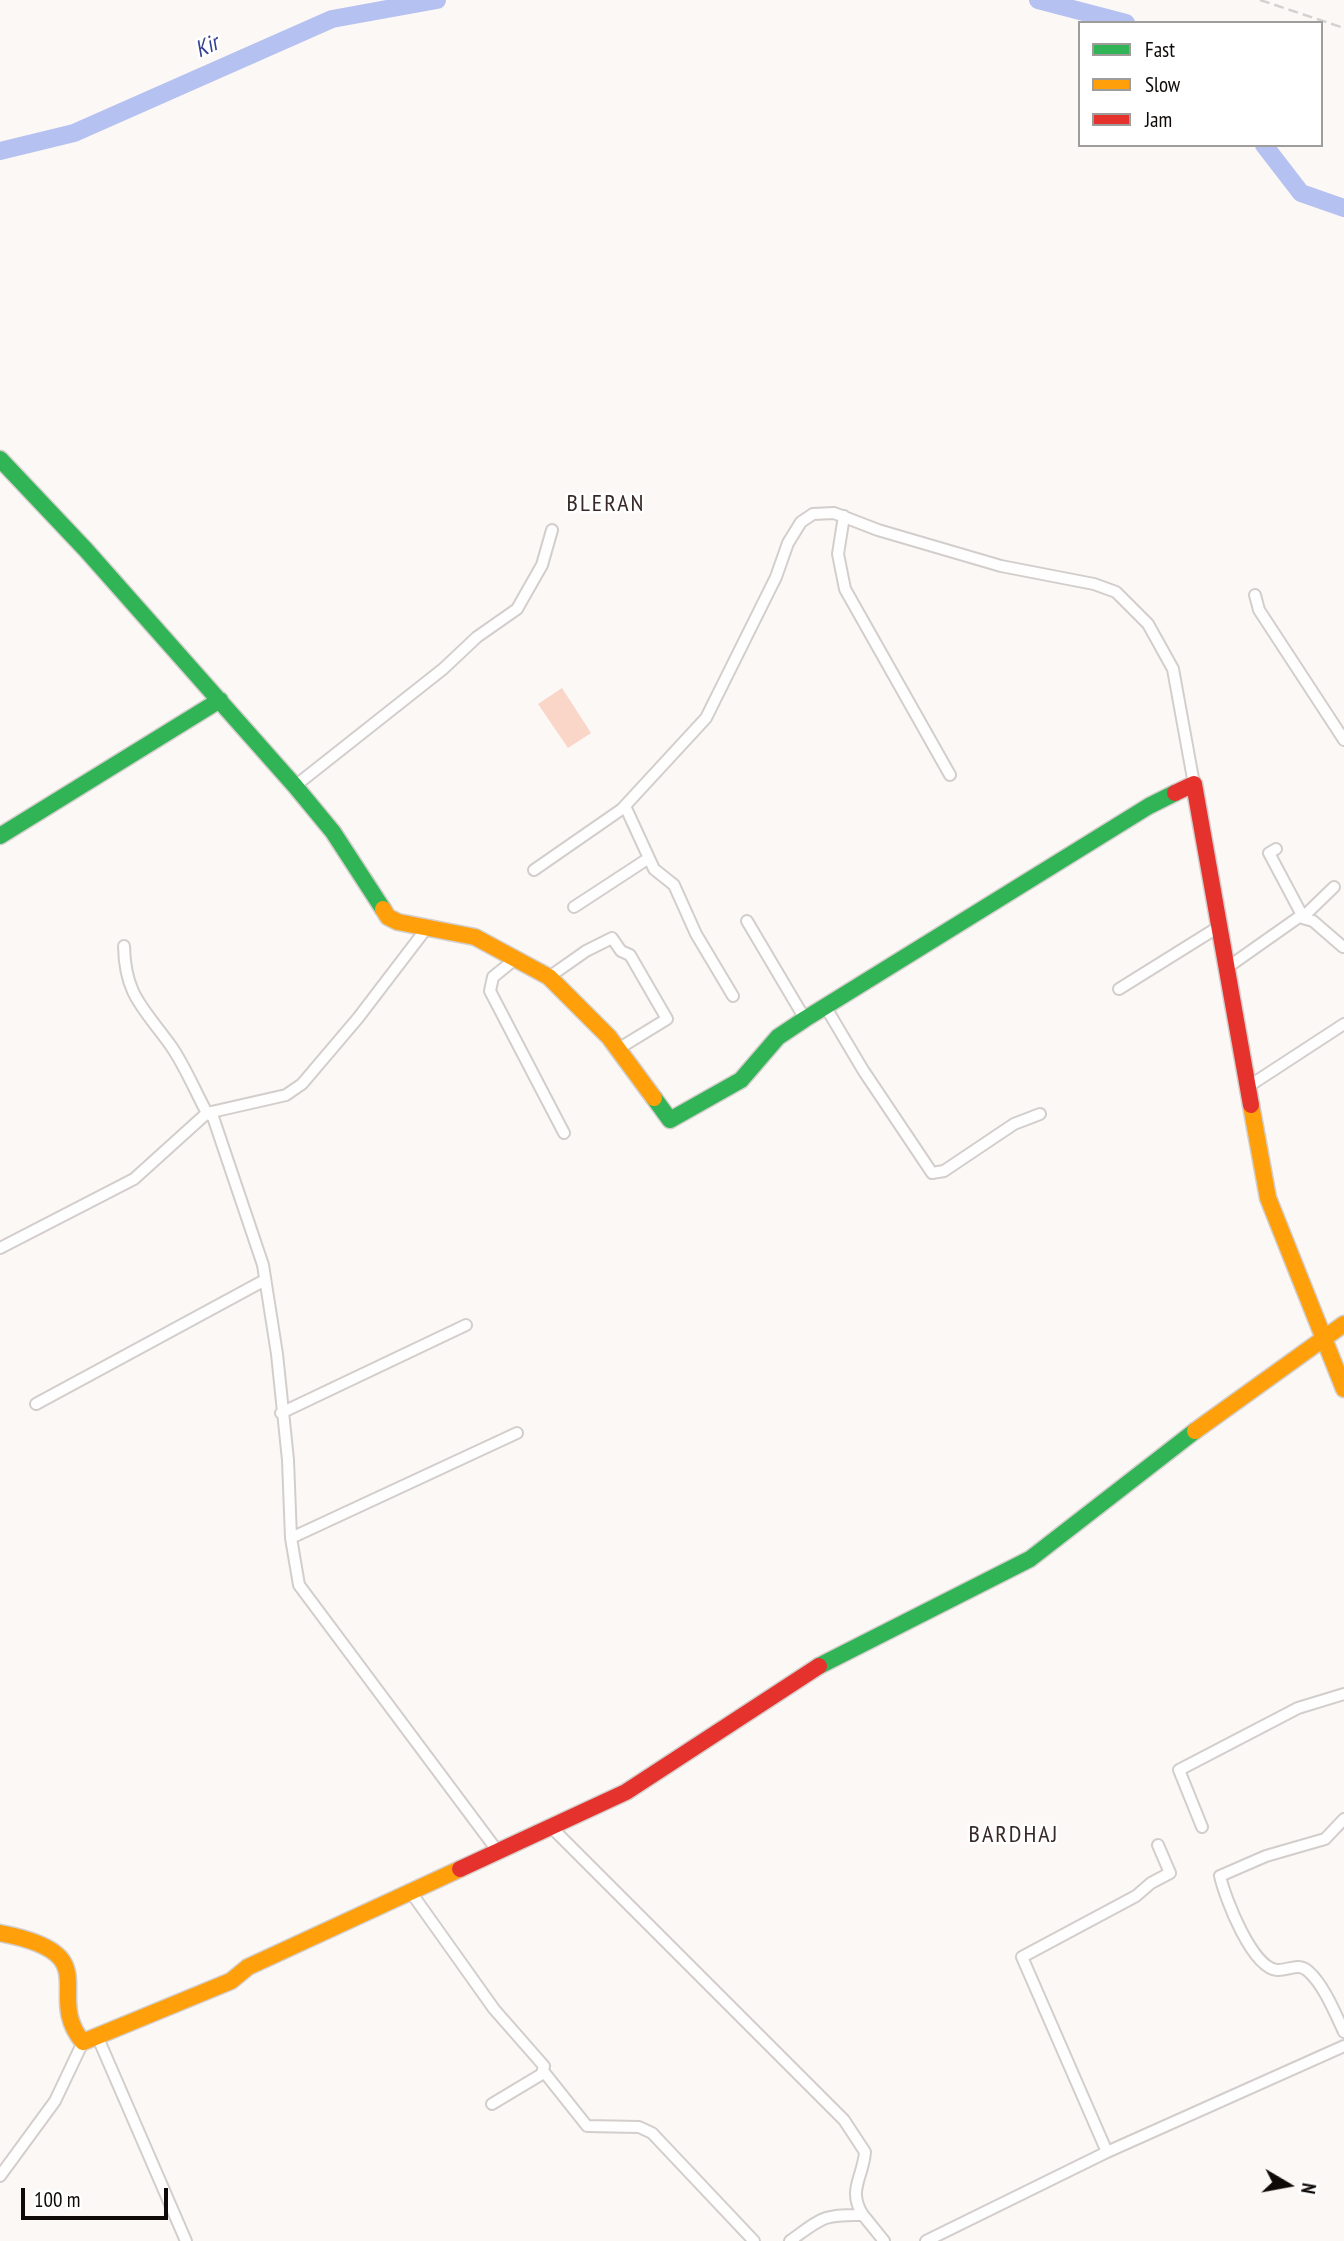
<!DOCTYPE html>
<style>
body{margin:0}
#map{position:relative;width:1344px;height:2241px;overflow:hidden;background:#fcf8f6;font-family:"PT Sans Narrow",sans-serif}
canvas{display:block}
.legend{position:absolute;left:1078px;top:21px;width:245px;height:126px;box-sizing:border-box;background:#fff;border:2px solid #9f9d9c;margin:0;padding:9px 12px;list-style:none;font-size:21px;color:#0f0a08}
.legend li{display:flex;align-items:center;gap:14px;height:35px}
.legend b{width:35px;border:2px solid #9f9d9c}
.north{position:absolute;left:1253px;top:2150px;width:70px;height:70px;-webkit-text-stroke:5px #fff;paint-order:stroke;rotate:100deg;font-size:19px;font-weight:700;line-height:28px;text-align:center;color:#0f0a08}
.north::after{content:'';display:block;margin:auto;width:24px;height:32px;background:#0f0a08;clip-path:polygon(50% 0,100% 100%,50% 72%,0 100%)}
.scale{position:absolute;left:21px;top:2188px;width:147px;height:32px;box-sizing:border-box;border:4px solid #0f0a08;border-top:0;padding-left:9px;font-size:21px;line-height:24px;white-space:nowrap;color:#0f0a08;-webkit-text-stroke:5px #fff;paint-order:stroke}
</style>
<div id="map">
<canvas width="1344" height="2241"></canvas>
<ul class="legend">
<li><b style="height:9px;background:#30b455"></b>Fast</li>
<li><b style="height:9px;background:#ff9f0a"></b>Slow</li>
<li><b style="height:9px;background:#e5322d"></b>Jam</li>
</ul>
<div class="north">N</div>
<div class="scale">100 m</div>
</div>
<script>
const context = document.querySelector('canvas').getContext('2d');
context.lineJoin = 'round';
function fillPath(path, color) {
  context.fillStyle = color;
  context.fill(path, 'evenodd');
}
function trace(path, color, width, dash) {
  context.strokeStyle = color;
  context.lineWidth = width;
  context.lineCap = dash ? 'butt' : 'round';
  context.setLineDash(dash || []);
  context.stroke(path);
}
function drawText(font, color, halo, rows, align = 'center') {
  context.font = font + ' "PT Sans Narrow",sans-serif';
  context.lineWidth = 5;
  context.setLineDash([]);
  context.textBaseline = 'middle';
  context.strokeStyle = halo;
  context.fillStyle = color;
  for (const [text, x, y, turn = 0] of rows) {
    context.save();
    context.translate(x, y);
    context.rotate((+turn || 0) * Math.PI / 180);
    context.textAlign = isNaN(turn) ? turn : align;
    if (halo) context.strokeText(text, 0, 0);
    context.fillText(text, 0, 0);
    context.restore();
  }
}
const green = new Path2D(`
 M562 688 591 733 568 748 538 704Z`);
const river = new Path2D(`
 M1038 0 1126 23
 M1264 145 1301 193 1344 208
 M0 151 74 133 332 19 437 0`);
const street = new Path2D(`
 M844 516 838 554 845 589 950 775
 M1255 595 1259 610 1344 740
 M295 786 443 669 477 637 517 609 542 565 552 530
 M625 806 654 869 674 885 696 934 733 996
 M1276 849 1269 853 1303 917 1334 887
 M534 870 622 809 706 718 776 577 788 543 801 522 813 514 834 513 878 530 1001 566 1094 584 1116 592 1148 624 1173 669 1194 784
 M574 907 649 858
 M747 921 805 1019
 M124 946C125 996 144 1008 171 1046 185 1066 195 1091 207 1113L213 1117 263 1265 277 1354 288 1460 291 1538 299 1585 499 1853
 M514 960 493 977 490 991 564 1133
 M1228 967 1299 917 1313 921 1343 947
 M549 977 586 951 612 938 621 951 630 955 667 1019 618 1049
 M1119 989 1220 926
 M825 1006 863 1070 932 1173 944 1171 1014 1124 1040 1114
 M1249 1086 1344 1024
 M0 1248 134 1179 207 1113 286 1095 302 1084 358 1018 426 929
 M36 1404 265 1280
 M281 1413 466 1325
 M291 1538 517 1433
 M1344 1819 1325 1839 1266 1856 1220 1876C1225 1898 1252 1968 1277 1970 1288 1971 1298 1962 1308 1971 1324 1985 1335 2013 1344 2032
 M1202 1827 1179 1770 1298 1708 1344 1694
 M552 1828 844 2120 865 2152C863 2178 847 2190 863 2215
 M410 1891 494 2009 544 2066 542 2074 492 2104
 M98 2038 186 2241
 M544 2072 587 2126 639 2127 652 2133 754 2241
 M1107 2152 1022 1957 1136 1896 1151 1883 1170 1873 1158 1845
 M0 2176 55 2101 83 2042
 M790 2241C822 2218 823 2214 863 2215L884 2241
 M926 2241 1107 2152 1344 2046`);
const fast = new Path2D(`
 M0 459 86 550 295 786 333 832 383 909
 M0 836 220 700
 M654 1098 670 1120 741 1080 778 1037 805 1019 1149 806 1175 793
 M819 1666 1030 1559 1195 1431`);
const slow = new Path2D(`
 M383 909 388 917 398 922 475 937 549 977 609 1037 654 1098
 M1251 1105 1268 1198 1344 1389
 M1195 1431 1344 1324
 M0 1933C111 1954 42 1994 83 2042L231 1981 248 1967 460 1869`);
const jam = new Path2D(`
 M1175 793 1194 784 1251 1105
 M460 1869 626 1792 819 1666`);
const rail = new Path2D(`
 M1260 0 1344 28`);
const waterNames = [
 ["Kir",207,47,-24]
];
const quarterNames = [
 ["BLERAN",606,504],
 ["BARDHAJ",1014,1835]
];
fillPath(green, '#f9d6c8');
trace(river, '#b5c1f0', 18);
trace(street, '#d3cecc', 14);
trace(fast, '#d3cecc', 19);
trace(slow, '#d3cecc', 19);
trace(jam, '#d3cecc', 19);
trace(street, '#fffefe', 10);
trace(fast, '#30b455', 16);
trace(slow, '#ff9f0a', 16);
trace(jam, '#e5322d', 16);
trace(rail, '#d3d2d1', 2.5, [10, 5]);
drawText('italic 23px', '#324291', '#fff', waterNames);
context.letterSpacing = '2px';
drawText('24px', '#372a26', '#fff', quarterNames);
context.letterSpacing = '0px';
</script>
